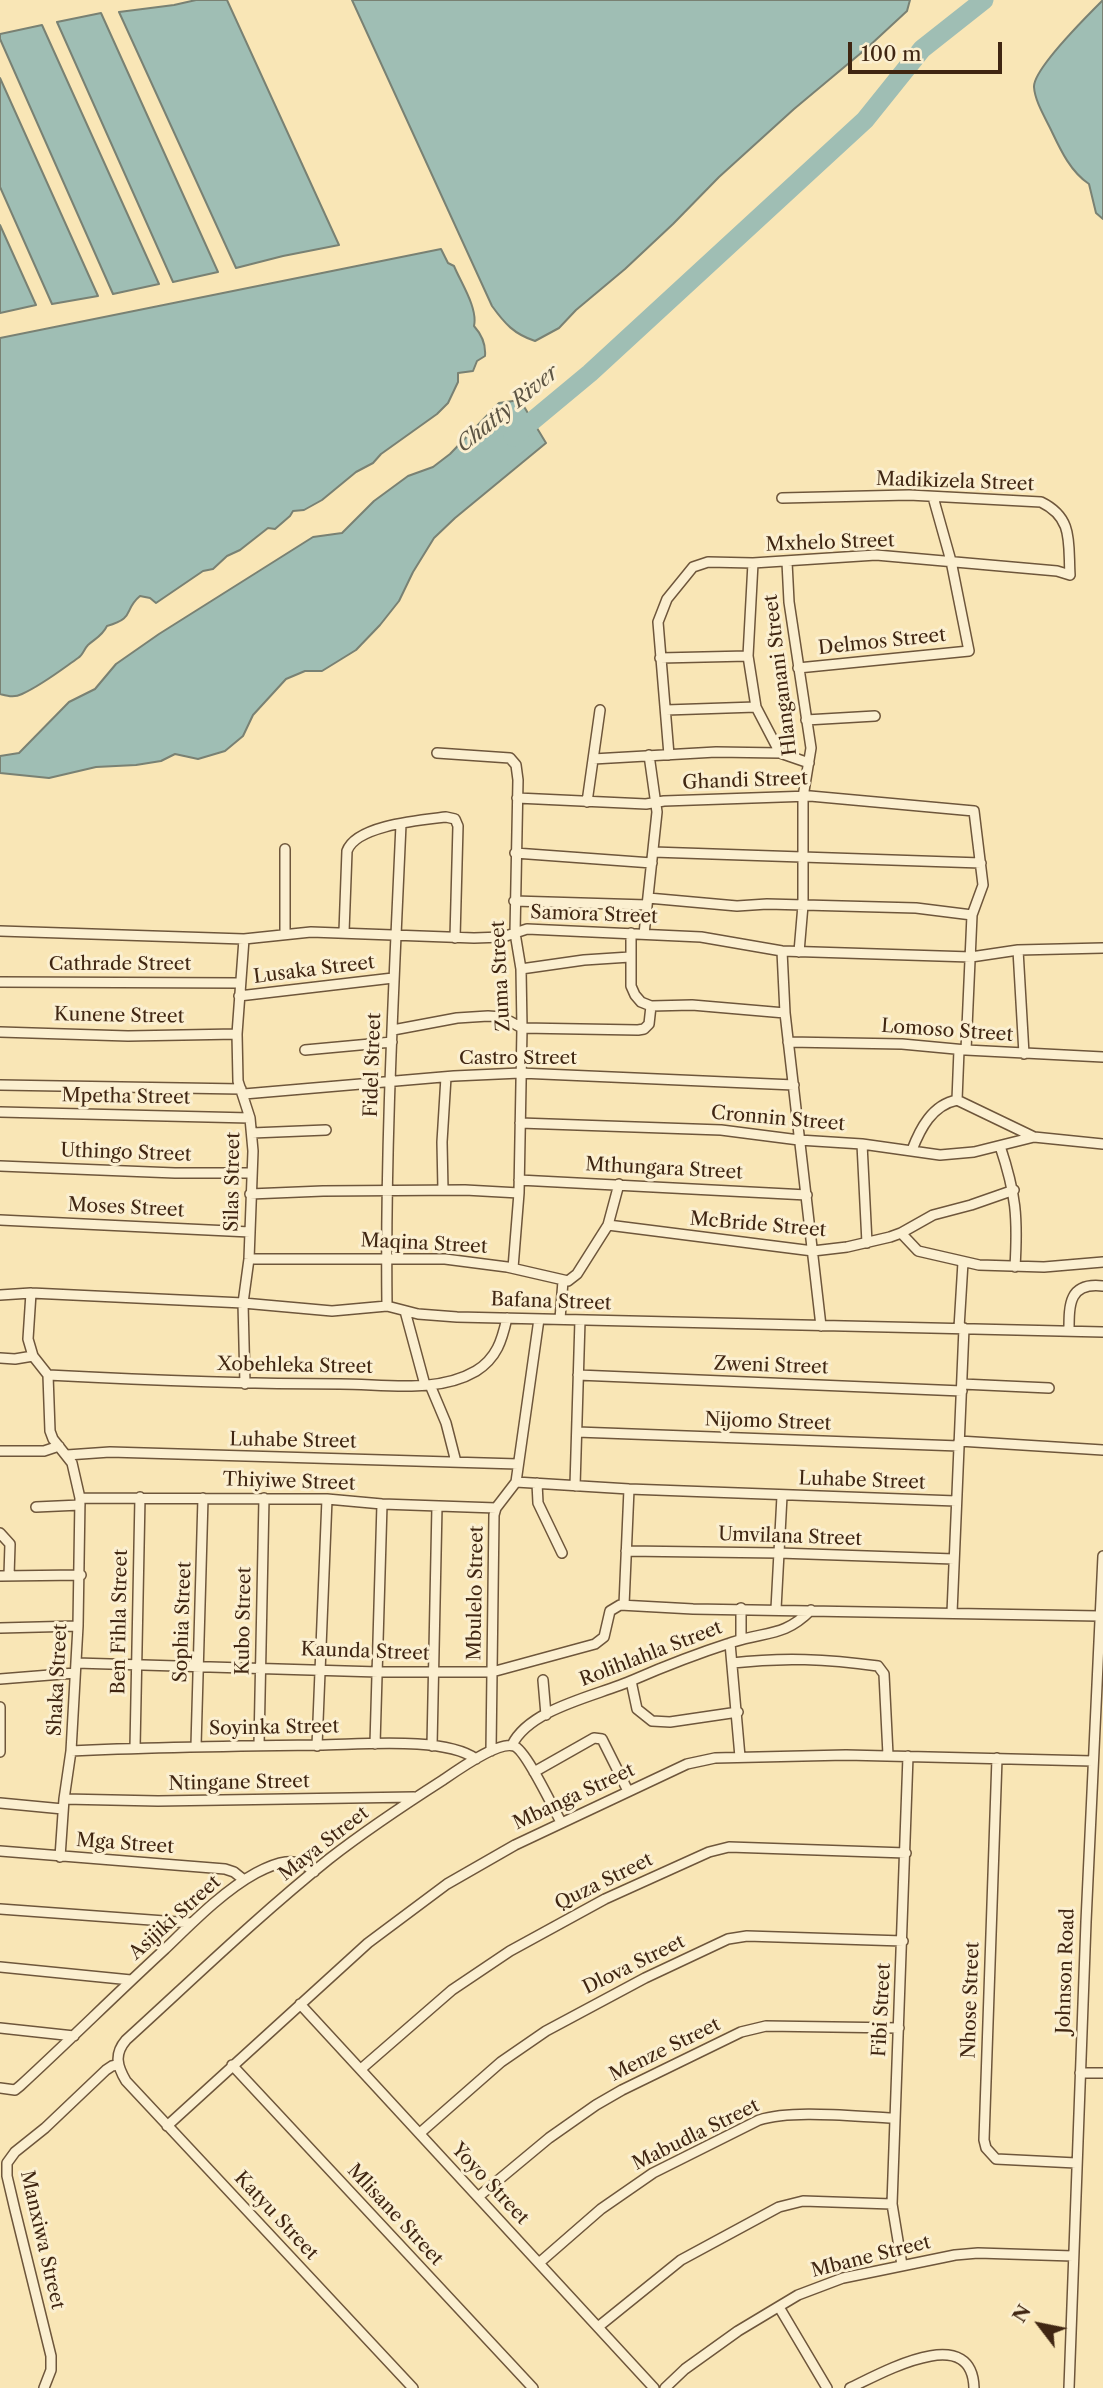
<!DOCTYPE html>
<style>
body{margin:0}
#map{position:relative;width:1103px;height:2388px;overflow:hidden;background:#f9e6b6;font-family:"Libre Caslon Text",serif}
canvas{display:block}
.north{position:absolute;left:1005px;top:2290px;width:70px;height:70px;-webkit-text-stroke:5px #fbefd0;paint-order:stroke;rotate:302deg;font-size:19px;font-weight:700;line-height:28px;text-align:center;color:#402612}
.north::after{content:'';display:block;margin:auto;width:24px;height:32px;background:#402612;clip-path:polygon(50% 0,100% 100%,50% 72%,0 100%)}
.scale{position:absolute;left:848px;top:42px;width:154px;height:32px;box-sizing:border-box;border:4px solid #402612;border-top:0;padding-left:9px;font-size:21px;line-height:24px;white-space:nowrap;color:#402612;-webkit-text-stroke:5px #fbefd0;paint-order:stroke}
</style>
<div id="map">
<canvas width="1103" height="2388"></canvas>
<div class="north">N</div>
<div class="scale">100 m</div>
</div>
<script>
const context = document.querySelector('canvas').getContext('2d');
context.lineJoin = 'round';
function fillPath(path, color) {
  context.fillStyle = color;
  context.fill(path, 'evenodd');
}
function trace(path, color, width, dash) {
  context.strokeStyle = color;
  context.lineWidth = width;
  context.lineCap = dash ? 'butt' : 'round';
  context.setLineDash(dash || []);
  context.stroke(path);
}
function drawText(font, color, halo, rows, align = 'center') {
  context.font = font + ' "Libre Caslon Text",serif';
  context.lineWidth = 6;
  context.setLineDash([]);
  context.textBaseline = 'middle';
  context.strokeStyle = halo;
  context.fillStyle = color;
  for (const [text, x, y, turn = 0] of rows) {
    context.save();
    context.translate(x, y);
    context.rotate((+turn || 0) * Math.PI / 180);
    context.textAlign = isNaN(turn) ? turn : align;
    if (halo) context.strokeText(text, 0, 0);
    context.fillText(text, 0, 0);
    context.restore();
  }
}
const water = new Path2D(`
 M196 0H227L339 245 283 256 236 268 119 12 174 5Z
 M352 0H910L907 11 867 48 794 109 719 177 673 224 625 269 576 310 559 328 535 341C514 334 505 324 492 306Z
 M1103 0V219L1096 213 1089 184C1071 172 1061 151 1052 132 1046 119 1035 102 1034 87 1033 69 1089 14 1103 0Z
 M101 13 218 272 173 282 57 22Z
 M42 25 159 284 113 294 0 39V34Z
 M0 78 98 296 52 304 0 187Z
 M0 225 36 305 0 313Z
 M441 249 448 263 454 266C461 283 478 308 474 326 482 335 486 345 485 356L477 361 473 371 458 373V382L448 403 437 414 381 454 373 463 356 472 322 500 304 510 293 511 290 516 275 529 268 528 240 550 227 556 213 569 203 571 156 603 150 598 140 596C123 610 136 618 107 626 102 636 96 638 88 645 84 649 83 655 78 658 61 670 42 685 22 694 14 698 8 696 0 694V338Z
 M520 400 546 443 455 518 434 538 413 572 399 601 380 625 356 650 322 671H305L286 679 253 715 243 736 225 751 198 759 175 754 161 761 136 765 96 767 49 778 0 773V756L19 753 69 702 95 689 116 664 159 634 313 537 342 533 374 501 408 476 433 467 450 454 499 403Z`);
const river = new Path2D(`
 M513 437 590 373 865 120 922 49 984 0`);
const street = new Path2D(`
 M787 562 789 602 811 748 803 797V905L799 952
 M753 563 748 656 756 707 780 753
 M660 658 748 656
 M798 668 969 651 951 561 933 497
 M666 710 756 707
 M806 720 875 716
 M437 753 510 758 516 765 518 780 515 933 521 969 522 1028 519 1193 513 1268
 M669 755 658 622 667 599 693 567 708 562 753 563 876 555 1057 571 1070 575C1068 543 1074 518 1041 502L909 495 782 498
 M593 759 716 752 780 753 809 763
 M517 798 646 804 664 801 810 796 974 811 983 885 972 915 966 1050
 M587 802 600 710
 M285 849V934
 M653 852 981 863
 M515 853 652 863
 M648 898 737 906 767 904 916 908 972 915
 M514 901 647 905
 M0 931 244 939 311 932 474 938 503 937 527 929 701 937 782 951 971 957 1018 950 1103 948
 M344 932 347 851C356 825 422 820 446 817L455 819 458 826 455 938
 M631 933V986L635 995 641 1002 651 1006 692 1005 785 1013
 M644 934 657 812 649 755
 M244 939 237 1034 238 1081 250 1118 253 1151 249 1259 243 1303 245 1384
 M1018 950 1024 1054
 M782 951 785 1013 821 1326
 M521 969 584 960 630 957
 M0 982 239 983
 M239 996 393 978
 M393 1030 457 1018 488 1016 502 1017 522 1028 638 1030 644 1029 649 1024 651 1006
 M0 1032 128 1036 237 1034
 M788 1042 902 1044 966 1050 1103 1057
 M305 1050 392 1042
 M0 1085 241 1089
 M244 1094 454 1076 520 1073 794 1085
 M957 1100 1034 1137
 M957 1100 959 1050
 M0 1112 250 1118
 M520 1123 721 1130 799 1140 862 1144 940 1155 974 1152 1034 1137 1103 1144
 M252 1133 326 1130
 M862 1144 867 1243
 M1000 1146C1016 1194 1018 1217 1015 1267
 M912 1150C920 1129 932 1105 957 1100
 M0 1166 175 1173H251
 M519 1180 807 1195
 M443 1190 442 1142 446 1077
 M250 1194 323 1191 465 1190 519 1193
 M0 1220 250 1232
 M608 1225 813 1251 847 1247 890 1237 901 1233 933 1215 971 1205 1014 1190
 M901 1233 918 1251 979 1265 1044 1267 1103 1262
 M249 1259H445L507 1267 568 1281 577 1274 608 1225 619 1184
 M31 1293 28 1339 33 1356 48 1375 50 1431 53 1439 72 1463 80 1498 78 1626 71 1751 64 1799 60 1857
 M0 1295 31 1293 243 1303 332 1311 387 1306 418 1314 457 1317 1103 1332
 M387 1306C385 1145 394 985 401 824
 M405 1311 425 1385
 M560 1319 563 1281
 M959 1328 963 1262
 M1069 1331C1069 1304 1069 1282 1103 1286
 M0 1358 15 1359 33 1356
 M48 1375C145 1380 243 1384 340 1384 384 1384 437 1394 476 1371 497 1358 502 1340 507 1318
 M578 1375 962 1391
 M962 1384 1049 1388
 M430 1385 446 1423 456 1462
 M577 1432 959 1446
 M959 1441 1103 1450
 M0 1451H44L59 1446
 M67 1455 110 1452 518 1464
 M516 1482 629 1489 956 1501
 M537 1483 538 1503 562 1553
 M575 1486 580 1320
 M80 1498 327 1499 382 1504 496 1508
 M36 1507 80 1505
 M0 1533 10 1544 9 1576
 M626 1551 779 1553 954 1559
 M0 1576 81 1575
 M624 1605 629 1489
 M741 1608V1639
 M776 1609 782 1496
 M952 1613 964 1328
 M0 1628 78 1626
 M730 1643 740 1757
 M76 1663 378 1672H492L595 1644 604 1637 610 1611 620 1605 693 1609 1099 1616
 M732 1663C783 1657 827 1659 878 1666L884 1674 888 1755
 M0 1679 75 1673
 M543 1680 546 1715
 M631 1681 637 1709 652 1721 670 1722 738 1712
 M0 1707V1752
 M375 1744 382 1504
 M259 1745 264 1498
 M512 1745C530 1708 597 1696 633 1680 665 1666 699 1653 733 1642 767 1631 784 1637 811 1610
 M196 1746 203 1498
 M317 1746 327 1499
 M432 1746 437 1506
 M135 1748 140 1497
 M71 1751C153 1747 235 1746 318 1745 357 1745 444 1736 476 1759
 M491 1751 494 1515 496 1508 516 1482 539 1319
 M997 1758 984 2140 986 2148 996 2159 1076 2163
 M534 1772 594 1738 602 1739 628 1791
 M64 1799 158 1801 414 1797
 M0 1803 63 1809
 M0 1851 225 1869 234 1872 244 1880
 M0 1909 192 1923
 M0 1967 131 1980
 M300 2004 654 2388
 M0 2028 74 2036
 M232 2065 533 2388
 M361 2069 452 1990 510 1951 605 1899 709 1852 729 1847 906 1853
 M1080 2073H1103
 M0 2088 15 2090 20 2086C69 2041 116 1994 165 1949 191 1924 223 1891 256 1873 275 1863 297 1854 314 1872
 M167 2126 368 1943 447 1884 515 1845 687 1764 715 1758 846 1755 1093 1761
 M420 2133 501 2062 546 2031 645 1978 728 1939 747 1936 903 1941
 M478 2197 549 2138 596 2105 622 2090 741 2032 766 2026 899 2028
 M539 2263 601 2209 653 2173 759 2120C794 2109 857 2117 895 2118
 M902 2265 892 2204 908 1756
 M779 2307 827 2388
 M598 2327 681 2260 779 2207 803 2201 892 2204
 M44 2388 51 2370V2356L15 2210 7 2176V2163L15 2152 45 2128 106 2070 112 2066 117 2065
 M413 2388 126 2081C117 2066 114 2054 126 2040 193 1979 258 1916 329 1859 365 1831 404 1805 443 1780 456 1771 498 1741 514 1746 526 1750 553 1808 561 1822
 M665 2388 685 2369 738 2331 798 2295 843 2278 955 2255 978 2253 1073 2256
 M850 2388C880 2374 972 2321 974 2388
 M1069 2388 1086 1922 1103 1556`);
const streetNames = [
 ["Madikizela Street",955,482,2],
 ["Mxhelo Street",830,543,-2],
 ["Delmos Street",882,642,-6],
 ["Hlanganani Street",781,675,-97],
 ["Ghandi Street",745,781,-2],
 ["Samora Street",594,915,2],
 ["Cathrade Street",120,965],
 ["Lusaka Street",314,970,-7],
 ["Zuma Street",501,976,-93],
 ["Kunene Street",119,1016,1],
 ["Lomoso Street",947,1031,4],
 ["Castro Street",518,1059],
 ["Fidel Street",373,1065,-88],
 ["Mpetha Street",126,1097,1],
 ["Cronnin Street",778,1119,5],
 ["Uthingo Street",126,1153,2],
 ["Mthungara Street",664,1169,3],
 ["Silas Street",233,1182,-89],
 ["Moses Street",126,1208,3],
 ["McBride Street",758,1225,5],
 ["Maqina Street",424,1244,3],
 ["Bafana Street",551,1302,2],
 ["Xobehleka Street",295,1366,1],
 ["Zweni Street",771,1366,2],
 ["Nijomo Street",768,1422,2],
 ["Luhabe Street",293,1441,1],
 ["Luhabe Street",862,1481,2],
 ["Thiyiwe Street",289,1482,2],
 ["Umvilana Street",790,1537,2],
 ["Mbulelo Street",476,1593,-89],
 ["Kubo Street",244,1621,-89],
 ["Ben Fihla Street",120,1622,-89],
 ["Sophia Street",183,1622,-88],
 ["Kaunda Street",365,1652,2],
 ["Rolihlahla Street",651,1654,-21],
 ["Shaka Street",58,1680,-87],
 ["Soyinka Street",274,1728,-1],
 ["Ntingane Street",239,1783,-1],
 ["Mbanga Street",574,1797,-25],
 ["Mga Street",125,1844,4],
 ["Maya Street",324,1844,-38],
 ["Quza Street",604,1882,-26],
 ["Asijiki Street",175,1918,-42],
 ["Dlova Street",634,1965,-26],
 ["Johnson Road",1066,1971,-88],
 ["Nhose Street",971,2000,-88],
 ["Fibi Street",882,2010,-87],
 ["Menze Street",665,2050,-26],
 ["Mabudla Street",696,2135,-26],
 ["Yoyo Street",490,2184,47],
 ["Mlisane Street",395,2215,47],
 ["Katyu Street",276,2216,47],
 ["Manxiwa Street",42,2240,77],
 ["Mbane Street",871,2257,-14]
];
const waterNames = [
 ["Chatty River",508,409,-39]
];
fillPath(water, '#9fbeb4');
trace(water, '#798173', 2);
trace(river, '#9fbeb4', 19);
trace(street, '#6e563b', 12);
trace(street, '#fbefd0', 9);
drawText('19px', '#402612', '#fbefd0', streetNames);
drawText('italic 21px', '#5c5443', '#fbefd0', waterNames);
</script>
